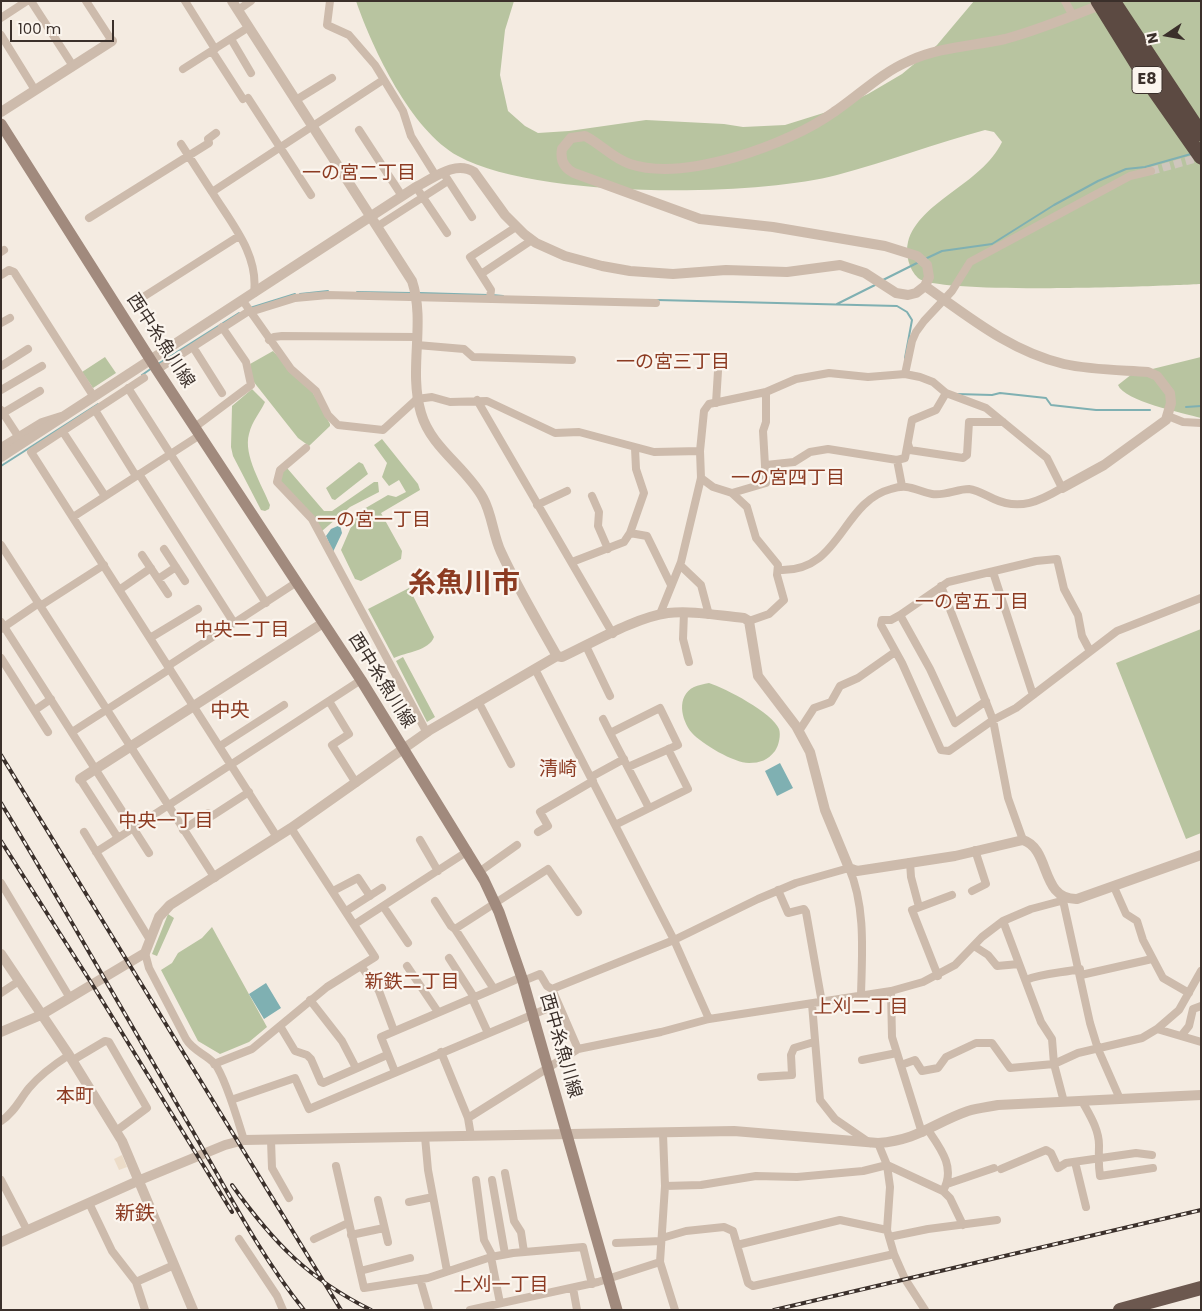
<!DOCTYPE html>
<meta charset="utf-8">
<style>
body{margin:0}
#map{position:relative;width:1202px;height:1311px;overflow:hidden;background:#f4ebe1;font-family:Poppins,sans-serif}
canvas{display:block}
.frame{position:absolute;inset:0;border:2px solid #3b302b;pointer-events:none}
.north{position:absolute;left:1142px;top:10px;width:50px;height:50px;-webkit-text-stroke:4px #fbf5ee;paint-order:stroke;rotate:258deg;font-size:14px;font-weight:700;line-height:20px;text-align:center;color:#3b302b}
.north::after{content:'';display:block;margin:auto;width:18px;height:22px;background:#3b302b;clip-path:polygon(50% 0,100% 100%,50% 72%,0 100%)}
.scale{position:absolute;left:10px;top:20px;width:104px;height:22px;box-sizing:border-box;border:2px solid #3b302b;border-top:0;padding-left:6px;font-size:15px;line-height:18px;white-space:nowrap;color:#3b302b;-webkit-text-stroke:4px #fbf5ee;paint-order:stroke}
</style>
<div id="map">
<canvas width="1202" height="1311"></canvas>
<div class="frame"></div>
<div class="north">N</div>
<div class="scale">100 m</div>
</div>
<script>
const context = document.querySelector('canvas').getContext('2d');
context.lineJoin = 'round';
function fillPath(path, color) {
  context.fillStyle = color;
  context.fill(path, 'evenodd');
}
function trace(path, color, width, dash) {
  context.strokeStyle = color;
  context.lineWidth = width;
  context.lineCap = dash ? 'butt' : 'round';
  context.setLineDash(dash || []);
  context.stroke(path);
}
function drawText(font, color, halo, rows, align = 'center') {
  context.font = font + ' Poppins,"Noto Sans JP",sans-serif';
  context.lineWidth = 4.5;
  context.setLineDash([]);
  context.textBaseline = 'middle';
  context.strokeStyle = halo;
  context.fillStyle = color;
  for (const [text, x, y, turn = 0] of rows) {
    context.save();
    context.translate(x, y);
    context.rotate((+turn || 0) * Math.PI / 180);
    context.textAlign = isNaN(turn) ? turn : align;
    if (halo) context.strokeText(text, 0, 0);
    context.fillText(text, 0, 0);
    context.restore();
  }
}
const green = new Path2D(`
 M356 1H514L505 30 500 75 508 111 525 126 538 133 569 131 646 120 724 124 743 127 785 125 833 110 868 94 902 74 937 45 974 1H1201V284C1162 286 937 295 918 278 909 270 905 253 908 242 919 201 981 185 1002 142L994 132 985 130C936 143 887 162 837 175 752 197 536 199 458 156 411 130 373 50 356 1Z
 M273 351 313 393 330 424V426L309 446 298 438 253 381 250 364Z
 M105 357 116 373 93 388 82 372Z
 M1201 357V418C1183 413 1124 401 1118 385L1132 374Z
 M252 389 265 402C260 413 252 421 249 434 243 455 262 485 270 505L269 509 265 511 261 510 233 456 231 447 232 406Z
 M382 439 418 484 420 490 381 513 402 551 401 559 361 581 355 579 341 550 357 513 388 495 396 497 406 492 399 480 389 486 382 477 387 463 374 445Z
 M359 462 363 464 368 474 335 500 332 499 326 488Z
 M287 468 324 511H332L374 482H378L379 492 350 507 322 531 280 482 281 473Z
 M409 588 434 637C429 651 406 652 394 658L368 609Z
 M1201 629V833L1186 839 1116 663Z
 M403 657 435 717 427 722 396 661Z
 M709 683C725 688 773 713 779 729 781 735 779 745 775 751 768 760 760 763 749 763 734 763 702 744 692 733 681 720 676 696 694 687 698 685 704 684 709 683Z
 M168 914 174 918 157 956 152 954Z
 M212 927 267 1027 249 1042 220 1054 198 1041 161 970 172 963 178 953 202 938Z`);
const plaza = new Path2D(`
 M122 1155 127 1167 119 1170 114 1159Z`);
const water = new Path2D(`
 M340 525 342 533 333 552 326 536 331 529Z
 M780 763 793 788 777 796 765 771Z
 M266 983 281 1008 264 1019 249 994Z`);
const stream = new Path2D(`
 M925 259 942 251 992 244 1054 205 1098 181 1126 169 1145 167 1191 154
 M883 280 919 262
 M357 292 410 293
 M420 293 488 295
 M300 294 328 291
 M492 295 503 296
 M657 300 897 306 907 312 912 320 905 358
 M837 304 875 285
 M250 308 295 294
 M158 364 239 313
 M142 375 152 368
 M956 394 992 395 1000 393 1046 398 1051 405 1096 410H1150
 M1186 407 1201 406
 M1 466 98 404`);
const minorTunnel = new Path2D(`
 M1151 171 1201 157`);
const minor = new Path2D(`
 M31 1 73 66
 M86 1 112 41
 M185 1 215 49
 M330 1 327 25 349 35 375 65 403 111 411 136 436 176
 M1065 1 1073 16
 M238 10 251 1
 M1 18 27 1
 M1 35 35 90
 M231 39 251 73
 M212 51 243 99
 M183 69 249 27
 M248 98 311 195
 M296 100 332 78
 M359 130 402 196
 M181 144 212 192
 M446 177 472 217
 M416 187 447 233
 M89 218 209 143 208 139 216 133
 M378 226 448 181
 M1 252 4 250
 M481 274 532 240
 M1 275 9 270 14 272 94 397
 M254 293C259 254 231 223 212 192L383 80
 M140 299 239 236
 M490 299 491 290 470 257 516 227
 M243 301 291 369 316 391 328 415 338 425 383 430 417 399 432 397 450 402 487 401 555 433 579 432 654 452 700 451
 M250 312 295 298 328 295 656 303
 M1 323 10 318
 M269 340 274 337 282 336 417 337
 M417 345 464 349 473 357 572 360
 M193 347 222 393
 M1 366 28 349
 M157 370 249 311
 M905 374 912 341 916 332 924 321 952 291 970 262 1130 176 1151 171
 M144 378 31 452 277 837
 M128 388 266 603
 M1 390 42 366
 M477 400 613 634
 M716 403 719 355
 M1 410 18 436
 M95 410 136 476
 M3 413 40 391
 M1168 416 1183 422 1201 423
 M195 427 251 385 246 362 222 327
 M63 432 105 496
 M908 444 910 450 963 458 967 455 969 422H1003
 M1 447 42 422 61 416
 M306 448 280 470 277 482 312 519 427 733
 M897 460 902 486
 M766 465 794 462 810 452 828 449 897 460 905 458 912 420 936 410 946 393
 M139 474 234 623
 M701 478 713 487 732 493 747 507 756 538 778 565 777 575 784 600 769 614 749 621
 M732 493 766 483 763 431 766 422V392
 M592 496 599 512 598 526 608 549
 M537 505 567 491
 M73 517 200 435
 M630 533 647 536 671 585
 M1 545 215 878
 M164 549 185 581
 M142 555 168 594
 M572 562 624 542 630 533 644 493 636 469 635 448
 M680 565 701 585 709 615
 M993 572 1033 695
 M158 579 176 567
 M941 586 993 720 1008 798 1023 840
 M119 590 151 568
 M40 606 104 565
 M684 612 683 639 689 662
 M660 614 681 562 701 478 700 451 704 411 709 404 766 392 796 379 829 373 868 377 905 374 920 377 933 382 946 393 986 408 1047 458 1062 488C1040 501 1020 511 994 499 987 496 978 490 969 489 957 489 945 496 932 494 915 491 910 483 891 489 841 502 841 573 779 570
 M900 615 930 669 955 723 986 701
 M1 622 149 853
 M1 629 39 603
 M150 638 198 609
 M586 646 610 696
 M1090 651 1082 636 1078 615 1064 589 1057 559 1036 561 948 582 900 615 891 620H882L881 625 902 663 941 750 949 751 993 720 1016 708 1117 631 1201 598
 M1 658 48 732
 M168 666 297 582
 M535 669 674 940 709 1019
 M329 701 349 734 332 745 356 783
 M478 701 511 764
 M35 710 51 699
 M603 719 610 733 660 708 678 745 628 767
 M799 731 814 708 831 702 840 686 858 678 895 652
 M72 732 170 669
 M610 733 649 808
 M220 746 284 705
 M591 777 624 759
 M80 779 118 838 361 680
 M615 825 688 789 668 749
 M183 830 208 813 212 816 249 792
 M84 832 150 940
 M538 832 548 826 540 812 593 781
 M420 840 438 871
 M96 852 118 838
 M910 862 911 877 919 907
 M479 872 517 845
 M1 883 70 998
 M1114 887 1126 914 1137 921 1143 940 1163 978 1189 993
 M778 890 788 913 804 909 806 912 822 1003
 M333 891 358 878 370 896
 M972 891 986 884 975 850
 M1062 896 1090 1023 1098 1049 1120 1099
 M435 901 451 926 455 929
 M383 906 408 943
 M346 911 382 888
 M1003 921 1041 1022 1052 1039 1054 1064 1064 1102
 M355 924 468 851
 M974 946 988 955 997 966 1019 964
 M145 953 149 968 186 1039C193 1051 206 1054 215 1064 226 1079 238 1121 244 1140
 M449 958 474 997
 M361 966 379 991 394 1031
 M407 966 438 1012
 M1081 975 1152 959
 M938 976 912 910 952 895
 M1026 980C1042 973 1062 973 1080 969
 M523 981 540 974 547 986 552 989
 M494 989 455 929 548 869 578 912
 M891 991 892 1037 922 1133
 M1 993 19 981
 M472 998 488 1033
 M310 1000 342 1041 356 1068
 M812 1004 820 1100 835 1119 870 1143
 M280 1026 295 1051 307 1055 311 1059 321 1082 323 1083 387 1055
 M1157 1029 1201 1042
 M1181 1036 1189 1026 1193 1009 1201 1006
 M578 1049 552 989 674 940 758 899 796 883 849 868C866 907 862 954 861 995
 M441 1052 468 1118 471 1136
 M73 1060 105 1041 109 1042 147 1108 116 1131
 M862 1060 897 1053
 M214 1064 252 1049 327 987 375 957 291 828
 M901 1065 915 1060 922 1071 938 1068 946 1057 976 1043H992L1010 1068 1054 1064 1078 1053 1142 1038 1157 1029 1179 1010 1201 971
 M395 1072 381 1037 522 977
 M761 1077 792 1075 791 1055 794 1048 814 1042
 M231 1100 295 1078 309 1109 558 1004
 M1082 1101C1089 1114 1099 1129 1099 1145 1099 1156 1098 1163 1100 1176L1153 1168
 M468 1118 578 1049 661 1032 709 1019 891 991 923 982 955 965 982 937 1003 921 1031 909 1061 901
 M1 1121C14 1113 20 1099 29 1088 40 1075 55 1064 69 1055
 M928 1130C941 1149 956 1168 943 1191
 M663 1134 665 1186 660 1262 675 1310
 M425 1137 428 1170 447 1271
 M271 1140 272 1168 289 1198
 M1075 1162 1086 1207
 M336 1166 364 1288 428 1278 491 1257 513 1253 583 1247 592 1284
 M1001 1169 1046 1150 1051 1153 1058 1168 1066 1163 1136 1153 1152 1155
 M505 1173 514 1221 521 1232 524 1252
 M1 1180 27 1230
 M476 1180 484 1240 493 1257
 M492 1180 505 1254
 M947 1184 994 1168
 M665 1186 701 1185 756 1176 797 1177 863 1171 887 1165 943 1191 950 1198 963 1225
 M378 1200 388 1242
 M409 1202 433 1197
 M89 1203 112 1251 136 1282 145 1310
 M351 1235 384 1228
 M889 1237 928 1229 997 1220
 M662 1238 686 1231 724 1227 733 1231 748 1283 753 1286 894 1254 887 1230 890 1187 887 1165 878 1143
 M239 1239 277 1296 283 1310
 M314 1239 348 1223
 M616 1243 661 1241
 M737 1245 840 1220 887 1230
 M894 1254 905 1279 925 1310
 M491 1257 500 1303
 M360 1271 410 1258
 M420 1279 429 1310
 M136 1282 174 1265
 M573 1288 577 1310
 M470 1310 598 1282 660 1262`);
const tertiary = new Path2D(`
 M232 1 412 281C426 323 408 369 421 413 431 448 466 467 483 498 492 514 493 535 501 552 517 587 538 622 557 656
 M1 112 112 41
 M925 286C969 317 1010 351 1064 364 1091 370 1120 370 1148 372L1157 376 1170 393 1171 403 1166 420 1104 465 1062 488
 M1 457 416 187C434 178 455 160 474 172L505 215 524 234 536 243 565 256 602 266 630 271 673 274 726 270 787 272 840 265 865 273 896 293 908 295 916 293 925 286 929 277 927 265 917 256 885 246 773 227 700 219 574 173C564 168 560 160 562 149L571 138 585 136C601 144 612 158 630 164 685 182 788 145 834 112 859 95 881 73 909 61 939 47 973 46 1005 39 1039 30 1072 16 1105 3
 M80 779 323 623
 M1 954 69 1055 122 1141 193 1310
 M1 1032 41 1015 145 953 159 917 170 905 291 828 430 730 557 656 562 657C592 643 636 617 668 613 693 610 720 616 744 618L749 621 758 676 796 726 810 752 825 810 849 868 857 871 955 856 1023 840C1051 849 1040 900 1077 899L1201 855
 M1 1242 140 1180 225 1145 244 1140 734 1131 878 1143C919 1140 933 1123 968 1111 978 1108 988 1107 998 1105L1201 1095`);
const secondary = new Path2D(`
 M1 124 157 370 361 680 484 880 499 912 523 981 617 1310`);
const trunk = new Path2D(`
 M1120 1310 1201 1288`);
const motorway = new Path2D(`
 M1098 1 1147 80 1201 157
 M1113 1 1201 134`);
const rail = new Path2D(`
 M1 755 341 1310
 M1 803C65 909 126 1016 188 1123 225 1186 258 1253 304 1310
 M1 841 92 984 232 1212
 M232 1185C273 1242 307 1278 371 1310
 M774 1310 1201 1210`);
const shields = [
 [1147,80,30]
];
const shieldNames = [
 ["E8",1147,80]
];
const streetNames = [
 ["西中糸魚川線",160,341,57],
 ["西中糸魚川線",381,681,58],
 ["西中糸魚川線",560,1046,74]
];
const neighbourhoodNames = [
 ["一の宮二丁目",359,174],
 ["一の宮三丁目",673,363],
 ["一の宮四丁目",788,479],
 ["一の宮一丁目",374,521],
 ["一の宮五丁目",972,603],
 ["中央二丁目",242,631],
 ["清崎",558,770],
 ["中央一丁目",166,822],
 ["新鉄二丁目",412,983],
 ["上刈二丁目",861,1008],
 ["本町",75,1097],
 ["上刈一丁目",501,1286]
];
const quarterNames = [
 ["中央",230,712],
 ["新鉄",135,1215]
];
const townNames = [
 ["糸魚川市",464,585]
];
fillPath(green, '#b8c4a0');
fillPath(plaza, '#ecdcc8');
fillPath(water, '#7fb0b2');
trace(stream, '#7fb0b2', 2);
trace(minorTunnel, '#cfc6bd', 8, [8, 4]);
trace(minor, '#cdbbac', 8);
trace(tertiary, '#cdbbac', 10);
trace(secondary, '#a18a7d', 11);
trace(trunk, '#6c584f', 14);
trace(motorway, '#5c4a42', 15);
trace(rail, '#3b302b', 4);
trace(rail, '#fbf5ee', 2, [5.5]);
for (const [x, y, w] of shields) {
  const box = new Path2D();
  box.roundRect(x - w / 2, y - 13.5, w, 27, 4);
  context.fillStyle = '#fbf5ee';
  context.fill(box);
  trace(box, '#3b302b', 1);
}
drawText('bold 16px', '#3b302b', null, shieldNames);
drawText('18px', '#3b302b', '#fbf5ee', streetNames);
drawText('19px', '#8c3b22', '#fbf5ee', neighbourhoodNames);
drawText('20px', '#8c3b22', '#fbf5ee', quarterNames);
drawText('bold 28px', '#8c3b22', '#fbf5ee', townNames);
</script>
